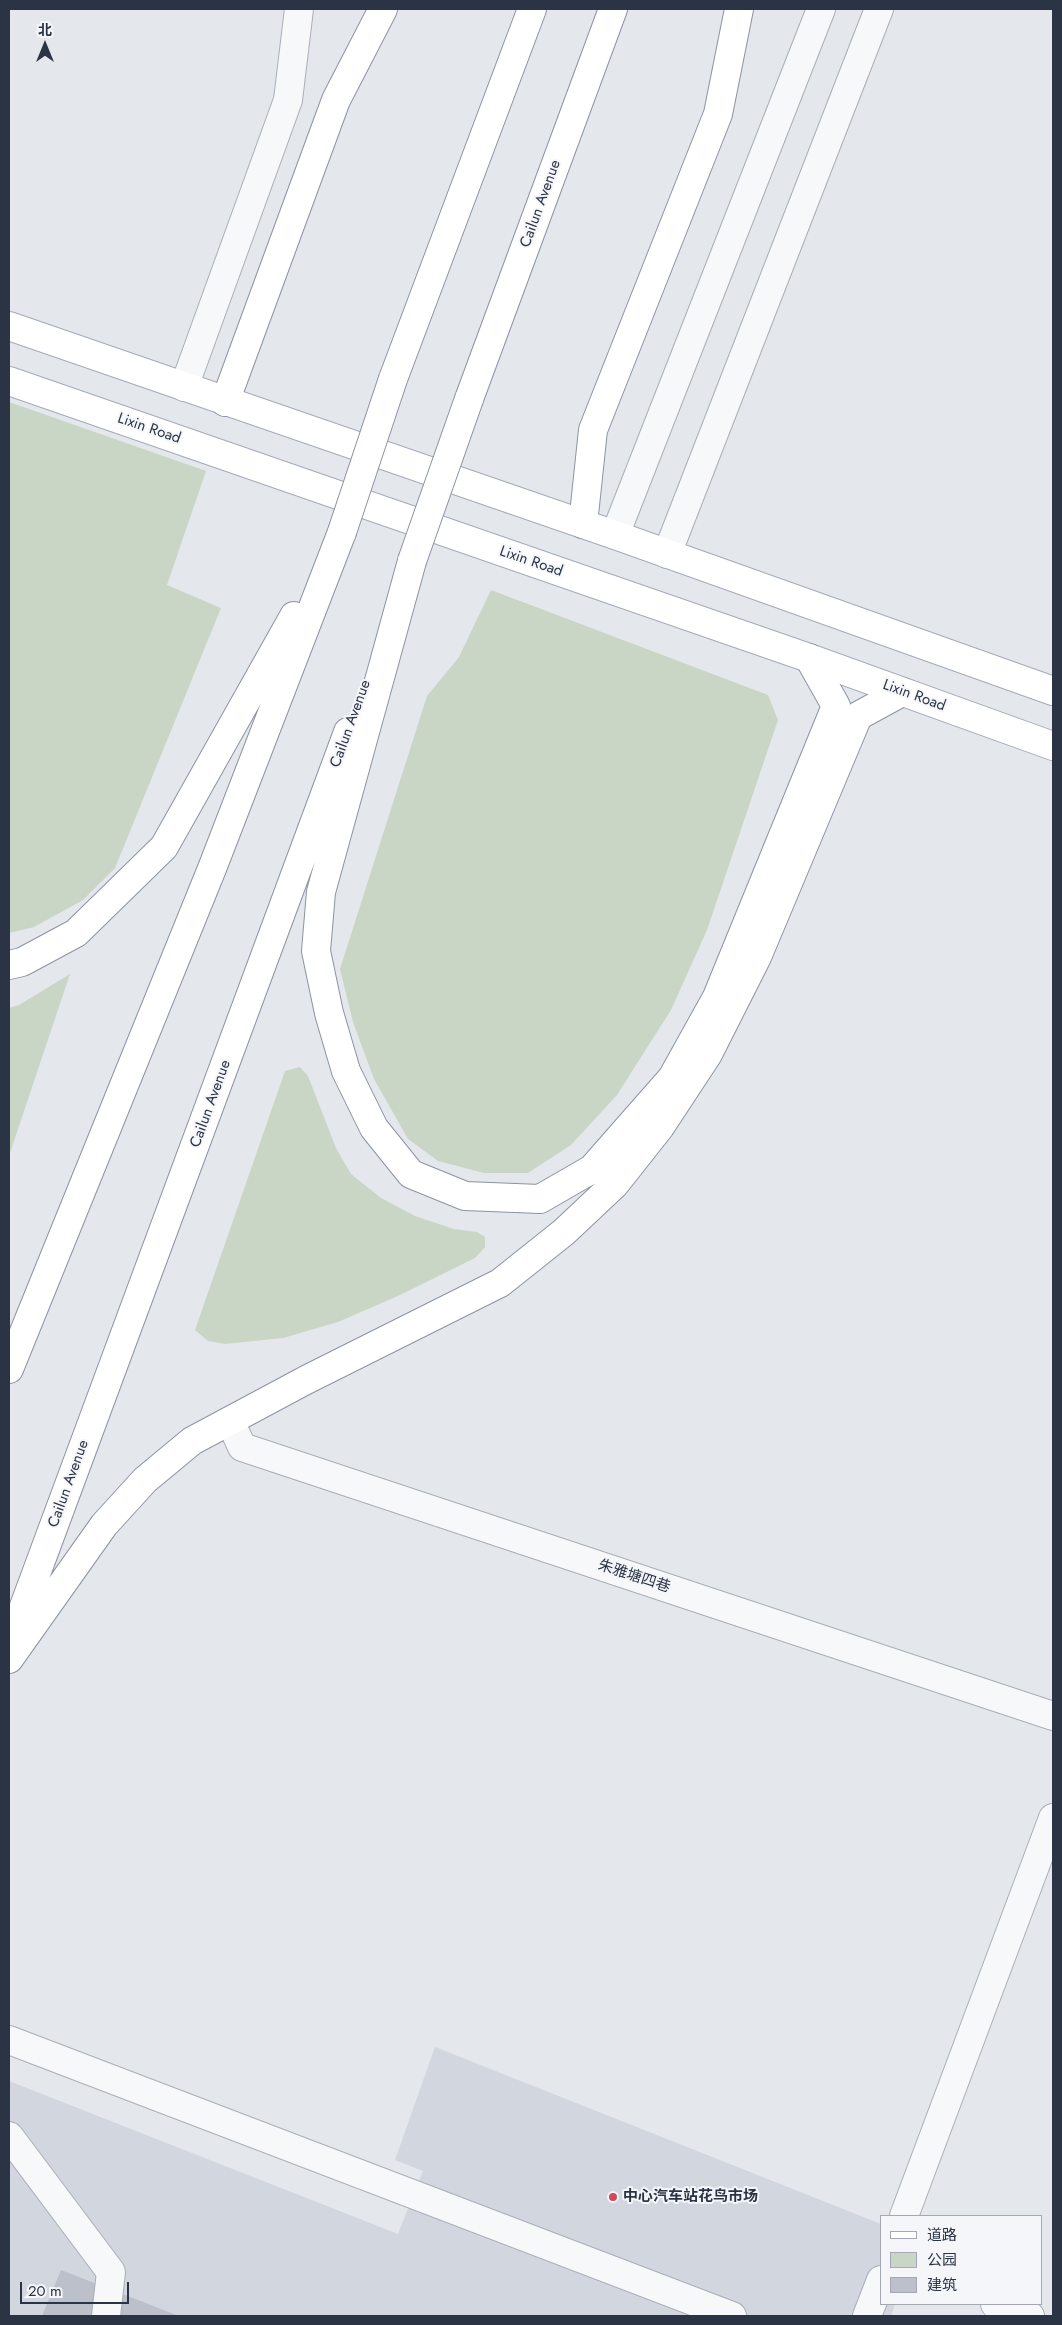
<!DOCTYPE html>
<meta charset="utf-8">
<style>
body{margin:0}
#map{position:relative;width:1062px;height:2325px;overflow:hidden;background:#e4e7ec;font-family:Jost,"Noto Sans SC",sans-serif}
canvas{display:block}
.frame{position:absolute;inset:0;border:10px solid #2b3445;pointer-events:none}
.legend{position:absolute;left:880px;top:2215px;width:162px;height:90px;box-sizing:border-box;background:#f4f6f9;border:1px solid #a4a8b1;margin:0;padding:6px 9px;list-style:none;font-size:15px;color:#2b3445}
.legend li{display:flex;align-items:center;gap:10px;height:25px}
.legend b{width:25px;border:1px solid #a4a8b1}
.north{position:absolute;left:20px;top:20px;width:50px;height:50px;-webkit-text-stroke:4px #f4f6f9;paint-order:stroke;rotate:0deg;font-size:14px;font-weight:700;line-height:20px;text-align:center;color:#2b3445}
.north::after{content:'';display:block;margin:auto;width:18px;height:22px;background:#2b3445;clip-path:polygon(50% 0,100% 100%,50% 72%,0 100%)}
.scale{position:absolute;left:20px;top:2282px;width:109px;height:22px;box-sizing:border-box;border:2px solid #2b3445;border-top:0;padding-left:6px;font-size:15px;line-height:18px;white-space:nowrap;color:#2b3445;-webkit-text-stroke:4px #f4f6f9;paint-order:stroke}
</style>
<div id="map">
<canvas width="1062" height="2325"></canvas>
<div class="frame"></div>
<ul class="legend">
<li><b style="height:6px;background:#fff"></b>道路</li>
<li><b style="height:14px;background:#c9d6c5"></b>公园</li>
<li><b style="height:14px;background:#bbc0ca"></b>建筑</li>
</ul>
<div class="north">北</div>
<div class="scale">20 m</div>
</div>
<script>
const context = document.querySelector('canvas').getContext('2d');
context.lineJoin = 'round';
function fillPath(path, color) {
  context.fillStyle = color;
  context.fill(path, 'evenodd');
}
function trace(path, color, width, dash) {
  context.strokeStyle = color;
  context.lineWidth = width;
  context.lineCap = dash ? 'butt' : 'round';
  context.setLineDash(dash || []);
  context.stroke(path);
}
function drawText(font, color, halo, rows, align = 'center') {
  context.font = font + ' Jost,"Noto Sans SC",sans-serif';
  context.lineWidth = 4;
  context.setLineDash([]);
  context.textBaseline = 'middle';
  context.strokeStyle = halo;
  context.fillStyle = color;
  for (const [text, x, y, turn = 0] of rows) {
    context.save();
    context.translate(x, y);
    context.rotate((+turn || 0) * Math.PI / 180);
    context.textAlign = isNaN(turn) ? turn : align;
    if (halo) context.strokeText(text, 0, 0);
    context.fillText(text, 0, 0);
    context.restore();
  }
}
const built = new Path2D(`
 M435 2047 881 2224V2304H895L891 2316H9V2081L398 2234 423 2171 395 2160Z`);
const green = new Path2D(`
 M9 402 206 471 167 585 221 608 115 868 83 900 34 927 9 933Z
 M491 590 768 695 778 720 707 930 671 1010 617 1095 571 1145 528 1173H484L438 1161 408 1139 374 1079 353 1022 340 969 427 696 459 657Z
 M70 974 9 1156V1008L19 1005Z
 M300 1067 308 1076 336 1148 351 1174 381 1198 415 1216 454 1229 477 1232 485 1237V1247L475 1258 400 1295 338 1322 283 1338 225 1344 208 1341 195 1330 285 1071Z`);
const building = new Path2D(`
 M61 2270 179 2316H42Z`);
const minor = new Path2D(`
 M184 387 288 100 299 9
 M615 535 821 9
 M667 554 879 9
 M230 1421 242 1447 1053 1716
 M9 2040 732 2316
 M9 2136 111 2272 106 2316
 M904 2216 1053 1818
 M995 2304 1030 2316
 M867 2316 881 2280`);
const major = new Path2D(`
 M9 326 615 535 1053 691
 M9 381 809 658 1053 746`);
const highway = new Path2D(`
 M393 379 532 9
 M469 399 613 9
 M225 402 336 100 383 9
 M583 524 593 430 718 114 739 9
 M412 561 321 892 316 951 329 1013 346 1071 374 1128 411 1174 465 1196 540 1199 592 1169 672 1078 717 997 836 706 809 658
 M9 965 22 962 76 933 164 847 294 616
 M9 1369 213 866 342 532
 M13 1636 348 732
 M9 1659 104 1525 145 1480 192 1441 306 1380 500 1283 564 1232 615 1184 660 1127 708 1054 757 957 858 716 902 692`);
const highwayBridge = new Path2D(`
 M342 532 393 379
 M412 561 469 399`);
const markers = [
 [613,2197,5,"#d1495b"]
];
const streetNames = [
 ["Cailun Avenue",541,204,-70],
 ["Lixin Road",149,429,19],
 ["Lixin Road",531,562,19],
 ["Lixin Road",914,696,20],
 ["Cailun Avenue",351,724,-70],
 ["Cailun Avenue",211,1104,-70],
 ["Cailun Avenue",69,1484,-70],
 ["朱雅塘四巷",634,1577,18]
];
const poiNames = [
 ["中心汽车站花鸟市场",623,2197]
];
fillPath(built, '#d2d6de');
fillPath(green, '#c9d6c5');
fillPath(building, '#bbc0ca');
trace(minor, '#a9aeb7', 30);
trace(major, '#a3abb8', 30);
trace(highway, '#8b94a3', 30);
trace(minor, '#f7f8fa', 28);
trace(major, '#fff', 28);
trace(highway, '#fff', 28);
trace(highwayBridge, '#8b94a3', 30, []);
trace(highwayBridge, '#fff', 28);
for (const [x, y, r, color] of markers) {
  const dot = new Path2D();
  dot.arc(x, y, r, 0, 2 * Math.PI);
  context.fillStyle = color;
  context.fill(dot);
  trace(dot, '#f4f6f9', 2);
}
drawText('15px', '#2b3445', '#f4f6f9', streetNames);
drawText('bold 15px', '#2b3445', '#f4f6f9', poiNames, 'left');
</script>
